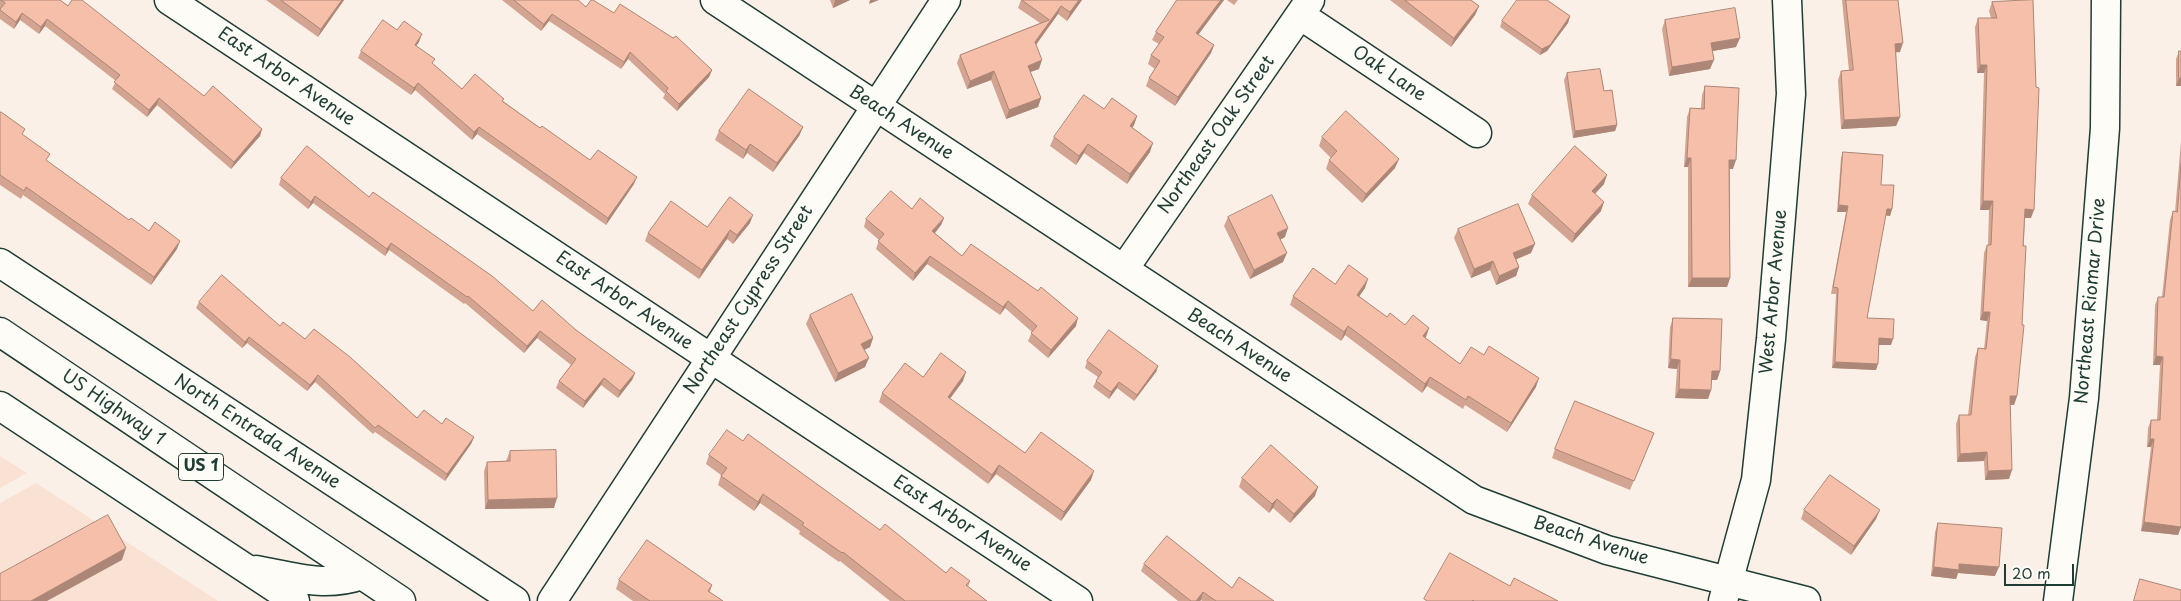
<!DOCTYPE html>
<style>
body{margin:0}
#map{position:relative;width:2181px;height:601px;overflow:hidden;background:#fbf0e7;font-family:"Playpen Sans",sans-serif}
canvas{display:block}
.scale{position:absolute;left:2004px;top:564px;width:70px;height:22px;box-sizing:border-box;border:2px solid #1f3d34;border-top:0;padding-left:6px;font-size:15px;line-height:18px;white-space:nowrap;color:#1f3d34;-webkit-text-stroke:4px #fdfcf7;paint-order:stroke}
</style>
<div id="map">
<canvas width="2181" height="601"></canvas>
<div class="scale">20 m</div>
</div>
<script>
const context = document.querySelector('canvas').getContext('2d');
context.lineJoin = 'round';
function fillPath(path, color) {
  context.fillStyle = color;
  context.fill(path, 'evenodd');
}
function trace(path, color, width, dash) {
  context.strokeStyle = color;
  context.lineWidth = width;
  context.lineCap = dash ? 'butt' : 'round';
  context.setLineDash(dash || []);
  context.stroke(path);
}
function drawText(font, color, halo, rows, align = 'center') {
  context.font = font + ' "Playpen Sans",sans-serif';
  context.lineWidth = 4;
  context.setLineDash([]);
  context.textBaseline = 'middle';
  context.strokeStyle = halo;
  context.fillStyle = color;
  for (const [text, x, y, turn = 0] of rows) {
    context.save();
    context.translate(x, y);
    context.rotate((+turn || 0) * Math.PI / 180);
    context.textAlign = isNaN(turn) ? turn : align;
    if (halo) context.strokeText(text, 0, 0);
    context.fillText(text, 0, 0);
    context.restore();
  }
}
const built = new Path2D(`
 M0 456 27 473 0 488Z
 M36 483 218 601H0V503Z`);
const minor = new Path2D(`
 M169 0 1078 601
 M715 0 1474 500 1607 550 1806 601
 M1300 15 1477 133
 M0 263 515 601
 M1124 269 1310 0
 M552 601 946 0
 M1723 601 1756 480 1771 339 1791 94 1787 0`);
const tertiary = new Path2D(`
 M2058 601 2084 398 2105 128 2106 0`);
const primary = new Path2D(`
 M0 332 401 601
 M0 406 295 601
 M256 570C294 577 324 588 362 575`);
const wall = new Path2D(`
 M0 0H60L204 96 262 129 260 136 231 169 157 105 147 117 112 89 116 81 45 26 39 34 20 20 14 29 0 19Z
 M266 0H344L318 37Z
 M502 0H578L586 7 614 13 712 70 709 77 677 111 663 98 665 94 628 59 621 69 549 21 541 31Z
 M830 0H850L833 8Z
 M1021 0H1082L1067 21 1058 14 1036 45 1039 69 1030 72 1041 98 1038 107 1006 119 991 80 967 89 957 63 960 55 1040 23 1018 8Z
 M1177 0H1224L1198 34 1214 45 1211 53 1175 106 1146 86 1149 78 1155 69 1148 64 1151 55 1159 44 1152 40 1156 32Z
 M1227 0H1238L1234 5Z
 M1390 0H1471L1479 6 1475 15 1451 47Z
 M1842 0H1898L1900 52H1896L1900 117 1896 126 1841 129 1838 80 1841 71H1849Z
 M2033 0 2031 218H2025L2017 396 2014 405H2010L2009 479 1985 480 1984 461 1957 462 1956 424 1959 415H1968L1975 357 1978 348 1984 349 1987 321 1980 320 1984 253 1987 245H1988L1989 210H1980L1984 73H1977L1975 27 1978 18H1991L1989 11 1992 2Z
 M1570 16 1568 23 1547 51 1540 55 1500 27 1502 21Z
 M1665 20 1736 47 1712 51 1710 69 1669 76 1662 29Z
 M397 30 419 42 416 46 433 64 462 89 503 101 540 128 590 160 634 184 606 225 477 134 472 140 415 90 411 95 358 58 361 51Z
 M2179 51 2181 86H2176V59Z
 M1567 73 1604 91 1617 125 1615 131 1573 138 1564 80Z
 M1705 86 1733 169H1730V278L1727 287H1688V167H1684L1687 117 1690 108H1701L1702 95Z
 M1104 109 1137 116 1134 125 1132 128 1150 152 1127 184 1084 153 1076 165 1050 146 1054 137Z
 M0 114 23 135 47 161 129 220 177 249 151 285 23 195 21 199 0 185Z
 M803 127 799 136 773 172 747 153 743 159 715 140 719 131Z
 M1322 137 1395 168 1362 203 1326 169 1329 160 1331 158 1319 146Z
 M2181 141V526L2178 535 2141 531 2151 447H2147L2148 428 2151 420H2157L2160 365H2153L2155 305 2158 297H2162L2170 220 2173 211 2175 212Z
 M1843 152 1881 185 1892 209 1890 216 1885 215 1867 318 1891 345H1879L1876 370 1832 368 1836 294H1831L1846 212H1837L1841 158Z
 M281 178 369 197 533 311 576 330 635 373 632 380 618 398 601 385 583 408 556 388 559 381 571 365 537 338 524 353 465 303 464 304 389 250 385 256 313 203 308 209 279 185Z
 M1604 184 1595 194 1601 211 1572 243 1528 204 1532 195Z
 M912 209 944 218 941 225 935 233 962 256 1076 326 1048 358 1028 341 1032 332 1005 308 1000 315 927 264 913 281 876 249 879 240 864 227 866 219Z
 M1228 217 1285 237 1280 240 1283 262 1250 279 1224 226Z
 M750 223 733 244 727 239 699 279 645 241 648 233Z
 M1458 229 1531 253 1516 259 1519 267 1516 276 1496 285 1490 270 1471 278 1454 238Z
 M1335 284 1365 288 1359 296 1387 317 1405 325 1429 328 1425 338 1460 364 1536 387 1507 432 1465 405 1463 409 1427 386 1422 393 1345 335 1341 341 1290 305 1293 296Z
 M199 302 280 326 305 339 417 418 442 424 474 437 471 444 445 481 375 432 373 434 315 382 307 391 247 343 242 348 196 308Z
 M810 315 873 338 870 347 864 350 865 367 835 382 806 324Z
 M1673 318 1720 371 1717 380H1711V390L1708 399 1675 398 1677 369 1668 368 1670 327Z
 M1087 361 1158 366 1156 372 1134 401 1117 388 1109 399 1093 387 1098 377 1085 368Z
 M923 377 963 381 950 399 1025 453 1091 480 1061 521 996 474 988 484 879 402 882 393Z
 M1654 433 1630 490 1552 458 1555 449Z
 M743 441 946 573 970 581 968 587 987 601H890L840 561 839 562 799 534 800 531 760 503 754 511 718 485 721 475 706 464 709 455Z
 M510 451 554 508 485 509 484 471 487 462 506 461Z
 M1242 478 1315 496 1290 523 1273 508 1269 513 1239 487Z
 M1804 510 1876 519 1851 555 1801 519Z
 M1938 523 1995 576 1958 573 1956 579 1931 576 1935 532Z
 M1144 564 1232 588 1274 601H1202L1201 600 1200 601H1178L1141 571Z
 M619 580 712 585 710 592 723 601H633L616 589Z`);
const shadedWall = new Path2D(`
 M342 0H344L318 37 321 29Z
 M835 0H850L833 8Z
 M870 0H879L869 4Z
 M1079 0H1082L1067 21 1070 12Z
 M1221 0H1224L1193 42 1196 33Z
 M1061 6 1058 14 1032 50 1035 42Z
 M1479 6 1475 15 1451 47 1454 38Z
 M22 13 20 20 14 29 16 22Z
 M552 14 549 21 541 31 544 24Z
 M1570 16 1568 23 1547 51 1540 55 1542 49Z
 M47 19 45 26 39 34 41 27Z
 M422 34 419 42 412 52 415 45Z
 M1740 38 1736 47 1707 52 1711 43Z
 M1903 43 1900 52 1892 53 1895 44Z
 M1214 45 1211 53 1175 106 1178 97Z
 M630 52 628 59 621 69 624 62Z
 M1042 60 1039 69 1025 74 1028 66Z
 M1714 60 1710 69 1669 76 1672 67Z
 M1980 65H1987L1984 73H1977Z
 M712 70 709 77 677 111 679 104Z
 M994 71 991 80 967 89 970 81Z
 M2179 78H2181V86H2176Z
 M418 83 415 90 411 95 414 88Z
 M159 98 157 105 147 117 149 110Z
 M1041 98 1038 107 1006 119 1009 110Z
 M1137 116 1134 125 1127 135 1130 126Z
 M1900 117 1896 126 1841 129 1844 120Z
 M1617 125 1615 131 1573 138 1575 131Z
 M479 127 477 134 472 140 474 132Z
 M803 127 799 136 773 172 777 163Z
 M262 129 260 136 231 169 234 162Z
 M1153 143 1150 152 1127 184 1130 174Z
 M750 144 747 153 743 159 746 150Z
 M1088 144 1084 153 1076 165 1079 156Z
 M1687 158H1691L1688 167H1684Z
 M1399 159 1395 168 1362 203 1366 194Z
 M1729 160H1736L1733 169H1726Z
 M1607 175 1604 184 1589 200 1592 191Z
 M637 177 634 184 606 225 608 218Z
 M315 196 313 203 308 209 311 202Z
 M1983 201H1993L1989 210H1980Z
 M1604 202 1601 211 1572 243 1575 234Z
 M1839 205 1848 206 1846 212H1837Z
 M1887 209H1892L1890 216 1884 215Z
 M2025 209 2034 210 2031 218H2022Z
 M753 215 750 223 733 244 737 235Z
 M944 218 941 225 930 239 932 231Z
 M1288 228 1285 237 1274 243 1277 233Z
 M730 230 727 239 699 279 702 270Z
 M180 241 177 249 151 285 154 277Z
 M391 243 389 250 385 256 387 249Z
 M1535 244 1531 253 1510 262 1513 253Z
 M1287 253 1283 262 1250 279 1254 270Z
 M930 256 927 264 913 281 915 273Z
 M1493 261 1490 270 1471 278 1474 269Z
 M1519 267 1516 276 1496 285 1499 276Z
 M1692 278H1730L1727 287H1688Z
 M1368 279 1365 288 1354 304 1357 295Z
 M1008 301 1005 308 1000 315 1003 307Z
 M1983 312H1990L1987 321 1980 320Z
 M1078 318 1076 326 1048 358 1051 350Z
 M1348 326 1345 335 1341 341 1344 332Z
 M1429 328 1426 337 1419 345 1423 336Z
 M540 331 537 338 524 353 527 346Z
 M249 337 247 343 242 348 245 342Z
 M873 338 870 347 858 353 861 344Z
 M1879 338 1893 339 1891 345H1877Z
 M2156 356 2163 357 2160 365H2153Z
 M869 358 865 367 835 382 838 373Z
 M1671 359 1680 360 1677 369 1668 368Z
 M1835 362 1878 364 1876 370 1832 368Z
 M1158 366 1156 372 1134 401 1137 395Z
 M1712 371H1720L1717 380H1708Z
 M966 372 963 381 944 406 948 397Z
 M635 373 632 380 618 398 620 391Z
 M318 375 315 382 307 391 310 385Z
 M1430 377 1427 386 1422 393 1425 384Z
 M604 378 601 385 583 408 585 401Z
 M1539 378 1536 387 1507 432 1511 423Z
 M1119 382 1117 388 1109 399 1111 392Z
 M1679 389 1711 390 1708 399 1675 398Z
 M2010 396H2017L2014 405 2007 404Z
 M474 437 471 444 445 481 447 474Z
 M2150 439H2154L2151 447H2147Z
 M1987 452 1984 461 1957 462 1960 454Z
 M999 465 996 474 988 484 992 475Z
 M2012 470 2009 479 1985 480 1988 471Z
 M1094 471 1091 480 1061 521 1064 512Z
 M1318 487 1315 496 1290 523 1294 514Z
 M763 494 760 503 754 511 758 502Z
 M557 498 554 508 485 509 488 500Z
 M1277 499 1273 508 1269 513 1272 504Z
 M1880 510 1876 519 1851 555 1854 546Z
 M2144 522 2181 527 2178 535 2141 531Z
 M126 548 122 560 47 601H31Z
 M1959 564 1999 567 1995 576 1958 573 1956 579 1931 576 1934 567Z
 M1203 592 1201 600 1200 601H1196Z`);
const building = new Path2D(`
 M1 0H60L68 6 72 0H82L204 96 213 86 262 129 234 162 159 98 149 110 114 82 120 75 47 19 41 27 22 13 16 22 0 10V9L5 3Z
 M281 0H342L321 29Z
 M514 0H578L586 7 591 0H593L614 13 620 4 673 38 676 36 712 70 679 104 666 91 668 88 630 52 624 62 552 14 544 24Z
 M1022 0H1079L1070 12 1061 6 1035 42 1042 60 1028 66 1041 98 1009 110 994 71 970 81 960 55 1049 20Z
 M1177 0H1221L1196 33 1214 45 1178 97 1149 78 1160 61 1151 55 1164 37 1156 32Z
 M1405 0H1471L1479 6 1454 38Z
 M1517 0H1547L1570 16 1550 45 1542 49 1502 21Z
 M1846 0H1898L1903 43 1895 44 1900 117 1844 120 1841 71 1853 70Z
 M2033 0 2036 87 2039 88 2034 210 2025 209 2023 246H2026L2022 325H2024L2017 396H2010L2012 470 1988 471 1987 452 1960 454 1959 415H1971L1978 348 1986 349 1990 312H1983L1987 245H1991L1993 201H1983L1987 65H1980L1978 18H1997L1992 2Z
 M1735 8 1740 38 1711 43 1714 60 1672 67 1665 20Z
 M383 20 397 30 404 21 422 34 415 45 435 59 432 63 462 89 475 74 504 99 502 101 540 128 542 126 590 160 598 150 637 177 608 218 479 127 474 132 418 83 414 88 361 51Z
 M2179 51H2181V78H2179Z
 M1600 69 1604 91 1612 90 1617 125 1575 131 1567 73Z
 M1705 86 1739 88 1736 160H1729L1730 278H1692L1691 158H1687L1690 108 1704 109Z
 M749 89 803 127 777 163 750 144 746 150 719 131Z
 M1084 95 1104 109 1112 98 1137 116 1130 126 1153 143 1130 174 1088 144 1079 156 1054 137Z
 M1346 111 1399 159 1366 194 1329 160 1337 151 1322 137Z
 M1 112 25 129 22 134 50 154 46 160 129 220 131 218 149 231 155 222 180 241 154 277 26 187 24 191 0 175V114Z
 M307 146 369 197 373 192 492 276 533 311 542 300 576 330 635 373 620 391 604 378 585 401 559 381 576 359 540 331 527 346 468 296 467 297 391 243 387 249 315 196 311 202 281 178Z
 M1575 146 1607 175 1592 191 1604 202 1575 234 1532 195Z
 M1843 152 1883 155 1881 185H1894L1892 209H1887L1867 318 1894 319 1893 339 1879 338 1878 364 1835 362 1838 288 1833 287 1848 206 1839 205Z
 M2181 164V527L2144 522 2154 439H2150L2151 420H2160L2163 357 2156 356 2158 297H2164L2173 211 2177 212Z
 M891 191 912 209 920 198 944 218 932 231 962 256 971 244 1038 291 1041 287 1078 318 1051 350 1031 333 1037 326 1008 301 1003 307 930 256 915 273 878 241 884 234 866 219Z
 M1272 195 1288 228 1277 233 1287 253 1254 270 1228 217Z
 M730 197 753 215 737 235 730 230 702 270 648 233 671 201 707 227Z
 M1518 204 1535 244 1513 253 1519 267 1499 276 1493 261 1474 269 1458 229Z
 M1349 265 1368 279 1357 295 1387 317 1390 313 1405 325 1413 315 1429 328 1423 336 1460 364 1471 347 1484 355 1489 346 1539 378 1511 423 1468 396 1466 400 1430 377 1425 384 1348 326 1344 332 1293 296 1313 268 1335 284Z
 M222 275 280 326 283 322 305 339 314 329 350 357 417 418 424 410 442 424 446 418 474 437 447 474 378 425 375 428 318 375 310 385 249 337 245 342 199 302Z
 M852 294 873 338 861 344 869 358 838 373 810 315Z
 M1673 318 1722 319 1720 371H1712L1711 390 1679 389 1680 360 1671 359Z
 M1109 330 1158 366 1137 395 1119 382 1111 392 1096 381 1102 372 1087 361Z
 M941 353 966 372 948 397 1025 453 1041 432 1094 471 1064 512 999 465 992 475 882 393 905 363 923 377Z
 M1575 401 1654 433 1634 481 1555 449Z
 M727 430 743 441 748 434 880 530 885 524 946 573 951 567 970 581 966 585 987 601H905L843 552 842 553 802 525 804 523 763 494 758 502 721 476 727 468 709 455Z
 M1271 445 1318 487 1294 514 1277 499 1272 504 1242 478Z
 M556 450 557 498 488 500 487 462 510 461V451Z
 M1830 475 1880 510 1854 546 1804 510Z
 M108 515 126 548 31 601H0V574Z
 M1938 523 2002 528 1999 567 1959 564V570L1934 567Z
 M1167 536 1232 588 1239 577 1274 601H1216L1203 592 1196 601H1191L1144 564Z
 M647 540 712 585 708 591 723 601H650L619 580Z
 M1450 553 1510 586 1514 578 1558 601H1474L1473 600 1472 601H1427L1424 599Z
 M2140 579 2181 590V601H2134Z`);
const shields = [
 [201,467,45]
];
const shieldNames = [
 ["US 1",201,467]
];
const streetNames = [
 ["Oak Lane",1389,74,34],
 ["East Arbor Avenue",286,77,34],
 ["Beach Avenue",901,123,33],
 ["Northeast Oak Street",1217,135,-55],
 ["West Arbor Avenue",1774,292,-85],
 ["Northeast Cypress Street",749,300,-57],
 ["East Arbor Avenue",624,301,34],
 ["Northeast Riomar Drive",2091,301,-85],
 ["Beach Avenue",1239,346,33],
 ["US Highway 1",113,408,34],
 ["North Entrada Avenue",257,432,33],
 ["East Arbor Avenue",962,524,33],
 ["Beach Avenue",1591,541,18]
];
fillPath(built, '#f9e1d4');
trace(minor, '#1f3d34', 31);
trace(tertiary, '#1f3d34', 31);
trace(primary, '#1f3d34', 31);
trace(minor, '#fdfcf7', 28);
trace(tertiary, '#fdfcf7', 28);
trace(primary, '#fdfcf7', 28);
fillPath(wall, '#d3a491');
fillPath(shadedWall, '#ac8676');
fillPath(building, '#f5bfa9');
trace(building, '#ac8676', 1);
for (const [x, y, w] of shields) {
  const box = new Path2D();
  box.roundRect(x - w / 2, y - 13.5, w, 27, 4);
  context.fillStyle = '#fdfcf7';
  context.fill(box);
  trace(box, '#1f3d34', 1);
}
drawText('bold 16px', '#1f3d34', null, shieldNames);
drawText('18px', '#1f3d34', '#fdfcf7', streetNames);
</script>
